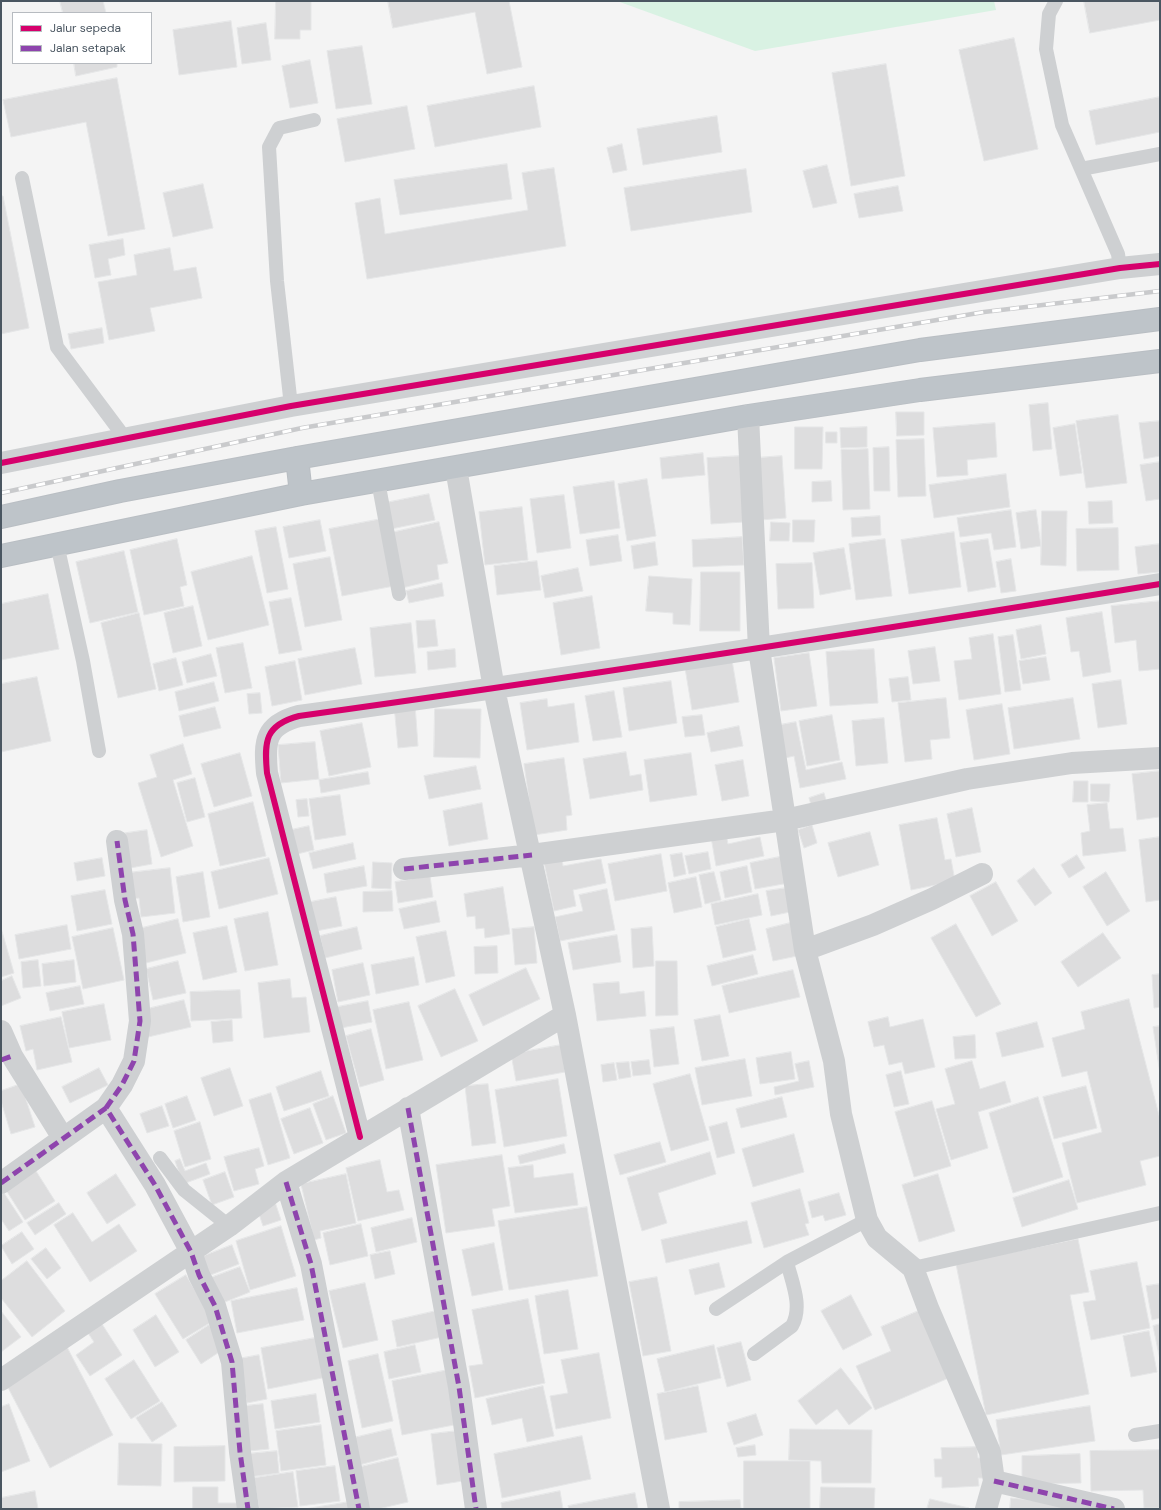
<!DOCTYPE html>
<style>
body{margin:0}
#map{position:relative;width:1161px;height:1510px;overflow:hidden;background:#f4f4f4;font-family:"DM Sans",sans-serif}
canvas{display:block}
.frame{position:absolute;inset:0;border:2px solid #4a5661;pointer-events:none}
.legend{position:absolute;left:12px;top:12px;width:140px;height:52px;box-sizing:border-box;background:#fff;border:1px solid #b7bbc0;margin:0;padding:5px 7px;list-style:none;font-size:12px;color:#4a5661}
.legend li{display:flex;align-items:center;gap:8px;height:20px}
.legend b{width:20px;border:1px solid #b7bbc0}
</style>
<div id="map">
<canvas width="1161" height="1510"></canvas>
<div class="frame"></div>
<ul class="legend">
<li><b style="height:5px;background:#d6006c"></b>Jalur sepeda</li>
<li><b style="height:5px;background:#8e44ad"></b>Jalan setapak</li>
</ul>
</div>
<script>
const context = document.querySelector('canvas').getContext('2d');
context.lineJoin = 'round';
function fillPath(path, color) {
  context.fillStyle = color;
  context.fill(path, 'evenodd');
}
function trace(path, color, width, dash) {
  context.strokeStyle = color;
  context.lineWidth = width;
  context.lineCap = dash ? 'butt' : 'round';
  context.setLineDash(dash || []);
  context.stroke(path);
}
const green = new Path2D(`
 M617 1H994L996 10 755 51Z`);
const building = new Path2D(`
 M60 1H103L106 13H63Z
 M276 1H311V30H300V39H275Z
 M388 1H509L522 67 487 74 475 12 393 28Z
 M1084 1H1160V20L1090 33Z
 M231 21 237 67 179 75 173 30Z
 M266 23 271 60 242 64 237 28Z
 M1014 38 1038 149 984 161 959 50Z
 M362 46 372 104 336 109 327 51Z
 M310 60 318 103 290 108 282 66Z
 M74 63H117V67L76 76Z
 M886 64 905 176 851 186 832 73Z
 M117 78 145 229 108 236 86 122 11 137 3 100Z
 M534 86 541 127 435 147 427 106Z
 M1160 97V132L1096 145 1089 111Z
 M407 106 415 149 345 162 337 119Z
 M717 116 722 152 643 165 637 129Z
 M622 144 627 170 613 173 607 148Z
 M507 164 512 199 400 215 394 180Z
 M827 165 837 203 813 208 803 171Z
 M554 168 566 246 367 279 355 203 380 198 385 234 528 210 522 173Z
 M746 169 752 212 631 231 624 188Z
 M203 184 213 228 173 237 163 193Z
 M898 186 903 211 859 218 854 194Z
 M1 196H3L29 328 1 334Z
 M123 239 125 255 108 259 111 275 95 278 89 245Z
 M170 248 174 271 196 267 202 298 150 308 155 331 109 340 98 282 137 275 134 255Z
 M102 328 104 343 71 349 68 334Z
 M1048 403 1052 449 1033 451 1029 405Z
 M896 412H924V435L897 436Z
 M1118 415 1127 483 1086 488 1076 421Z
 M1160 421V456L1144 459 1139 423Z
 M995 423 997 457 967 460 968 475 937 477 933 428Z
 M1075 424 1082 473 1060 476 1053 428Z
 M795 427H823L822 469H795Z
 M867 427V447L841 448 840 428Z
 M826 432H837V443H826Z
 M924 439 926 496 898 497 896 440Z
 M889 447 890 491H874L873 448Z
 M868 449 870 509 843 510 841 450Z
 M703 453 705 475 662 479 660 458Z
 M740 456 744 522 711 524 707 458Z
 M782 456 786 518 760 520 756 458Z
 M1160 462V499L1146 501 1140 465Z
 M1006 474 1010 507 934 518 929 485Z
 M647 479 656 536 627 541 618 484Z
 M614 481 620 528 580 534 573 487Z
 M831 481 832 501 812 502V482Z
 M429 494 435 520 391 529 385 503Z
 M564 495 571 548 537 553 530 499Z
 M1112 501 1113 523 1089 524 1088 502Z
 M522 507 528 560 485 565 479 512Z
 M1011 510 1016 547 994 550 991 533 960 537 957 518Z
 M1036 510 1041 546 1021 549 1016 513Z
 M1042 511H1067L1066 566 1041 565Z
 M880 516 881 535 852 537 851 518Z
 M381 519 394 586 342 596 329 529Z
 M320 520 326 551 289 558 283 527Z
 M793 520H815L814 542H793Z
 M439 522 448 563 437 565 439 579 402 588 390 533Z
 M771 522 790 523 789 541H770Z
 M276 527 288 589 267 593 255 531Z
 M1118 528 1119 570 1077 571 1076 529Z
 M954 532 961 587 909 594 901 540Z
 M618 535 622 561 590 566 586 540Z
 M742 537 744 565 693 567 692 540Z
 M177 539 187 585 180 587 184 606 144 615 130 550Z
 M885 539 892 596 856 600 849 544Z
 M988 539 996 587 968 592 960 543Z
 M655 542 658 565 634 569 631 546Z
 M1160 544V572L1138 574 1135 547Z
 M844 548 851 589 820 595 813 553Z
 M124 551 138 612 90 623 76 562Z
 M252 556 269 625 208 640 191 572Z
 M330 557 342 620 305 627 293 564Z
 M1011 559 1016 591 1001 593 996 562Z
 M537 561 541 590 497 595 494 566Z
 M812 563 814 608 778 609 776 564Z
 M578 568 583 591 545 598 541 576Z
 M701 572H740V631H700Z
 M649 576 692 579 690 625 673 624V613L646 611Z
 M442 583 444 596 409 603 406 591Z
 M48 594 59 649 1 660V604Z
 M592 596 600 648 561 655 553 603Z
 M291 598 302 650 279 654 269 602Z
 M1160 601V669L1139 671 1136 640 1115 643 1111 606Z
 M193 606 202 646 173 653 164 613Z
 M1102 612 1111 672 1083 677 1079 651 1071 652 1066 618Z
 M139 613 156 689 118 698 101 623Z
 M435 620 438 646 418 648 416 621Z
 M411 623 416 673 375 677 370 628Z
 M1041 625 1046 654 1021 659 1016 630Z
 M993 634 1001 694 959 700 954 661 972 659 969 638Z
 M1013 635 1021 690 1005 692 998 637Z
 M243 643 252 688 225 693 216 648Z
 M935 647 940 681 913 684 908 651Z
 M355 648 362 684 305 695 298 659Z
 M455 649 456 667 428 670 427 652Z
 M874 649 878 703 830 706 826 652Z
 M809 653 817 706 781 711 774 658Z
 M211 654 217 676 187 683 182 662Z
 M1046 657 1050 680 1023 684 1019 661Z
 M176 658 183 685 159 691 153 664Z
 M732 660 739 702 692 710 685 668Z
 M295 661 302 700 272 706 265 667Z
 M37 677 51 741 1 752V684Z
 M908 677 911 700 892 702 889 679Z
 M1121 680 1127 724 1098 728 1092 684Z
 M671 681 677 723 629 731 623 688Z
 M214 682 219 701 179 711 175 692Z
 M614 691 622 737 593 741 585 696Z
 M260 693 262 713 249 714 247 694Z
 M946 698 950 738 930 740 932 759 905 762 898 703Z
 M1073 698 1080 739 1014 749 1008 708Z
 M547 699 548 707 574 703 579 742 527 750 520 703Z
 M415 704 418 746 398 748 394 705Z
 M1002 704 1010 754 974 760 966 710Z
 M215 707 221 728 184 737 179 716Z
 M435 709H481L480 758 434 757Z
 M702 715 705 735 685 737 682 717Z
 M832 715 840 760 807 766 799 721Z
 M884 718 888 763 856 766 852 721Z
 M796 722 806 770 842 762 846 779 800 788 794 756 781 759 774 726Z
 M362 723 371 767 329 776 320 731Z
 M739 726 743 746 711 752 707 733Z
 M315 742 319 779 281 783 278 745Z
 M183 744 192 774 173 780 193 846 161 857 138 783 157 777 150 755Z
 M626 752 630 776 641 774 643 790 590 799 583 759Z
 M240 753 252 796 214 807 201 764Z
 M691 753 697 795 650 802 644 760Z
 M564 758 572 815 566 816 567 830 534 835 524 764Z
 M743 760 749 796 722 801 715 765Z
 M476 766 481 789 429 799 424 776Z
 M1160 771V829L1159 817 1137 820 1132 774Z
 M368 772 370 784 321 793 319 780Z
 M195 778 205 817 187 822 177 783Z
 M1074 781H1088V802H1073Z
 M1091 784H1110L1109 802 1091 801Z
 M824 793 826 800 811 805 809 798Z
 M340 795 346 835 315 840 309 799Z
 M307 799 309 816 298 817 296 800Z
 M253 802 266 856 220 866 208 814Z
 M482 803 488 839 449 846 443 811Z
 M1107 803 1110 829 1123 828 1126 851 1083 856 1081 833 1090 831 1087 805Z
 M972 808 981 852 956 857 947 814Z
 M937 818 945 860 951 859 955 881 911 890 899 825Z
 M812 825 817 843 804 848 798 830Z
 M309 826 314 850 297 854 291 830Z
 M147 830 152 864 125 869 120 834Z
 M870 832 879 865 838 877 828 843Z
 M726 834 728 844 760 837 764 856 716 866 711 837Z
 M1160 837V900L1146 902 1139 840Z
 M353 843 356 859 313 869 309 853Z
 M708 852 711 869 689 874 685 856Z
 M682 853 686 874 674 877 670 855Z
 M661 854 667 891 615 901 608 864Z
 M1077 855 1085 868 1069 878 1061 865Z
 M784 856 789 883 755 889 750 863Z
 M102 858 105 876 77 881 74 863Z
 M269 858 278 894 219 909 211 872Z
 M562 858 563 866 601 859 606 883 573 890 576 906 554 911 544 862Z
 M373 862 392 863 391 889 372 888Z
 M364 866 367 886 327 893 324 874Z
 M747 866 752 892 725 898 720 872Z
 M170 868 175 913 141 917 139 898 130 899 127 873Z
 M1034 868 1052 893 1035 906 1017 881Z
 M203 872 210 917 183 922 176 877Z
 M714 872 721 900 705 904 699 875Z
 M1106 872 1130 911 1107 926 1083 887Z
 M430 876 433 897 398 903 395 882Z
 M696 877 702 907 674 913 668 883Z
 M996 882 1018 921 992 936 970 896Z
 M503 887 510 934 485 938 484 928 476 929 475 916 467 917 464 894Z
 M786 888 790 912 771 916 766 891Z
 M607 889 615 930 560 941 555 917 583 911 579 895Z
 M105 890 112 924 77 931 71 896Z
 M392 891 393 911 363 912V892Z
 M758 894 762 915 715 925 711 904Z
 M336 897 342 926 311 932 305 903Z
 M436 901 440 922 404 929 399 909Z
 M268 912 278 965 245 971 234 919Z
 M178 919 186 953 146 963 138 929Z
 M749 919 756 950 723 958 716 927Z
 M794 922 802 955 773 961 766 929Z
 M956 924 1001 1004 976 1017 931 938Z
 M67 925 71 949 19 959 15 935Z
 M227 926 237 972 203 980 193 933Z
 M357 927 362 949 325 958 320 936Z
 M534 927 537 963 515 965 512 929Z
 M652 927 654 966 633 968 631 929Z
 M1 928 14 973 1 977Z
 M113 928 124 980 83 989 72 937Z
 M446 931 455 976 426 983 416 937Z
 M1103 933 1121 958 1078 987 1061 962Z
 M617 935 621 962 573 970 568 943Z
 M497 946 498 973 475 974 474 947Z
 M753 955 758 974 712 986 707 966Z
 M414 957 419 985 376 994 371 965Z
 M38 960 41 986 23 988 21 962Z
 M74 960 76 982 44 986 42 964Z
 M178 961 186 993 153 1000 146 969Z
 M656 961H677L678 1015 656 1016Z
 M363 963 370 995 338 1002 332 970Z
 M526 968 540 999 483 1026 469 995Z
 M793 970 800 997 729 1013 722 986Z
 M1160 974V1007L1154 1008 1152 975Z
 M12 976 21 998 1 1006V981Z
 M290 979 292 998 306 997 310 1032 264 1038 258 983Z
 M619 982 620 994 644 991 646 1016 597 1021 593 984Z
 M80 986 84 1004 50 1011 46 993Z
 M455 989 478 1041 441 1057 418 1006Z
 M240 990 242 1018 191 1021 190 992Z
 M1129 999 1160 1119V1156L1140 1161 1146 1185 1077 1203 1062 1143 1102 1132 1087 1071 1062 1077 1052 1038 1085 1029 1081 1012Z
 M184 1000 191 1027 148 1037 147 1009Z
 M368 1001 372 1022 336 1029 332 1008Z
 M409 1002 423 1060 386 1069 373 1010Z
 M104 1004 111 1040 69 1048 62 1012Z
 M720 1015 729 1056 702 1061 694 1020Z
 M61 1017 72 1062 37 1070 33 1049 26 1051 20 1026Z
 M888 1017 890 1027 923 1019 935 1067 905 1074 902 1062 889 1065 884 1045 874 1047 868 1022Z
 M232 1020 233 1041 213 1043 211 1022Z
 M1037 1022 1044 1047 1002 1057 996 1033Z
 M1160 1026V1074L1153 1027Z
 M674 1027 679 1064 654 1067 650 1030Z
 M371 1029 384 1080 360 1087 346 1036Z
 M975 1035 976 1058 955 1059 953 1037Z
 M561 1045 565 1072 516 1081 511 1054Z
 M791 1052 795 1079 760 1084 756 1058Z
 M745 1059 752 1096 702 1105 695 1068Z
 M649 1060 651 1074 633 1076 631 1062Z
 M809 1061 814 1087 775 1095 774 1087 799 1081 795 1064Z
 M972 1061 980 1089 1005 1081 1011 1102 978 1112 988 1148 951 1160 936 1109 955 1104 945 1069Z
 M629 1062 631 1077 619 1079 616 1063Z
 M614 1063 617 1080 603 1082 601 1065Z
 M99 1068 108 1085 70 1103 62 1087Z
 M230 1068 243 1106 214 1116 201 1078Z
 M321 1071 329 1096 284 1111 276 1087Z
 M901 1071 909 1104 894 1107 886 1075Z
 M690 1074 709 1140 671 1151 653 1084Z
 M558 1079 567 1136 504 1147 495 1090Z
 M21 1084 35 1127 11 1134 1 1101V1091Z
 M488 1084 496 1143 472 1146 465 1086Z
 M1086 1086 1097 1128 1054 1139 1043 1097Z
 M271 1093 290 1158 268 1165 249 1100Z
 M187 1096 196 1120 173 1128 165 1104Z
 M333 1096 346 1133 326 1140 313 1104Z
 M782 1097 787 1117 741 1128 736 1109Z
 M1038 1097 1063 1177 1013 1193 989 1113Z
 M932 1101 951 1166 914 1177 895 1112Z
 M162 1106 169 1126 147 1133 140 1114Z
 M310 1108 323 1143 294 1154 281 1119Z
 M200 1122 211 1159 185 1167 174 1131Z
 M727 1122 735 1153 717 1158 709 1127Z
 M794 1134 804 1172 753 1187 742 1149Z
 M660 1142 666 1162 620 1175 614 1155Z
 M564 1144 566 1153 520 1164 518 1156Z
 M259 1148 264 1166 255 1169 259 1184 234 1191 224 1157Z
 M710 1152 716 1174 658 1193 667 1223 642 1231 627 1178Z
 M502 1155 510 1206 492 1209 495 1226 446 1233 436 1165Z
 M180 1159 185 1171 206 1163 210 1174 183 1184 175 1161Z
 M380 1160 387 1192 399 1190 404 1210 358 1221 346 1168Z
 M533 1165 534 1178 573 1173 578 1205 515 1213 508 1168Z
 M36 1171 55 1201 25 1220 6 1190Z
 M225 1172 234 1197 212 1205 203 1180Z
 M116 1174 136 1205 107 1224 87 1193Z
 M346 1174 356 1223 320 1231 321 1238 314 1240 301 1184Z
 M938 1174 955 1231 919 1242 902 1185Z
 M1069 1180 1078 1209 1022 1227 1013 1198Z
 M800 1189 809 1223 805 1224 809 1235 764 1248 751 1203Z
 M4 1193 23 1222 9 1231 1 1219V1195Z
 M839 1193 846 1215 825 1221 823 1215 812 1218 808 1202Z
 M275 1202 281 1220 263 1226 257 1208Z
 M59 1203 66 1214 35 1235 27 1223Z
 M587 1207 598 1276 509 1290 498 1221Z
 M73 1213 92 1242 119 1224 137 1251 90 1282 54 1225Z
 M412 1218 417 1242 376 1252 371 1228Z
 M747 1221 752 1243 666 1263 661 1240Z
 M361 1224 368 1256 330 1265 323 1233Z
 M281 1226 296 1276 250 1290 236 1241Z
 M22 1232 34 1249 12 1264 1 1246Z
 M1078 1239 1089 1292 1070 1295 1089 1394 986 1415 956 1264Z
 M494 1243 503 1290 472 1296 462 1250Z
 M232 1245 239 1264 208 1276 201 1257Z
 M46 1248 61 1268 47 1279 31 1259Z
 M390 1251 395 1274 375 1279 370 1255Z
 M27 1261 65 1311 32 1337 1 1298V1281Z
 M1137 1262 1150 1328 1091 1340 1083 1302 1096 1300 1090 1271Z
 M719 1263 725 1287 695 1295 689 1270Z
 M240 1267 250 1292 220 1304 210 1278Z
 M186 1275 213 1321 183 1339 155 1294Z
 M657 1277 671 1351 643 1356 629 1282Z
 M365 1283 378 1340 343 1348 329 1291Z
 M1160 1284V1318L1152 1320 1146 1286Z
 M297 1288 304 1320 237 1333 231 1301Z
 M568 1290 578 1349 544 1354 535 1296Z
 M851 1295 872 1335 843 1350 821 1311Z
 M528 1299 545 1383 475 1398 469 1366 483 1364 472 1310Z
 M923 1309 951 1377 875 1410 856 1366 891 1351 881 1327Z
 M1 1311 21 1337 1 1352Z
 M436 1311 442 1337 397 1347 392 1321Z
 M156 1315 179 1352 155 1367 133 1330Z
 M102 1324 122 1355 90 1376 76 1355 94 1342 88 1333Z
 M1160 1324V1360L1153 1326Z
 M209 1325 224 1349 201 1364 186 1340Z
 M1149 1331 1157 1372 1131 1377 1123 1336Z
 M320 1337 327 1377 268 1389 261 1348Z
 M741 1342 751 1380 727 1387 717 1348Z
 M415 1345 421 1372 389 1379 384 1352Z
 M714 1345 721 1378 665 1392 657 1359Z
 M67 1347 113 1435 50 1468 4 1380Z
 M599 1353 611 1418 556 1429 550 1396 568 1393 561 1360Z
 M378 1354 393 1421 362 1428 348 1361Z
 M259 1355 267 1399 247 1403 238 1359Z
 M134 1360 160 1401 131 1419 105 1379Z
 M841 1368 872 1408 849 1425 837 1409 816 1425 798 1401Z
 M448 1370 459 1424 402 1435 392 1381Z
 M543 1386 554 1436 527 1442 522 1418 492 1425 486 1399Z
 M698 1386 707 1432 665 1440 657 1394Z
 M316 1394 320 1422 275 1429 271 1401Z
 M162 1402 177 1426 152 1442 136 1418Z
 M9 1404 30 1461 1 1472V1407Z
 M263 1404 269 1449 249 1451 244 1406Z
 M1090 1406 1095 1441 1001 1455 996 1420Z
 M756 1414 763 1435 734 1445 727 1423Z
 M321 1425 326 1465 281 1471 276 1431Z
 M391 1429 397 1455 359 1465 353 1438Z
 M790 1429 872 1430 871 1483H822L821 1461 789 1460Z
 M457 1431 463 1481 437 1485 431 1434Z
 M582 1436 591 1479 502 1498 494 1454Z
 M119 1443 162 1444 161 1486 118 1485Z
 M755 1445 756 1455 738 1457 736 1448Z
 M225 1446V1481L174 1482V1447Z
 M977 1447 978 1458H985V1478H978L979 1486 942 1488V1477H935L934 1459H942L941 1448Z
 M1160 1450V1508H1144L1143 1490 1091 1491 1090 1451Z
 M277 1451 279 1473 249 1477 246 1454Z
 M1080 1454 1081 1483 1022 1484V1456Z
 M398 1458 408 1502 378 1509H369L360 1467Z
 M744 1461H810V1509H744Z
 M335 1466 340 1501 300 1506 296 1471Z
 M293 1472 298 1507 259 1509 254 1478Z
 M193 1487H218V1503H245L246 1509H193Z
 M821 1487 875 1488 874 1509H820Z
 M35 1491 38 1509H1V1498Z
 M560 1491 563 1509H502L501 1503Z
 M635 1493 638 1509H569L568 1506Z
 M1011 1498 1076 1505V1509H1010Z
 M930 1499 969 1508V1509H927Z
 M740 1500 741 1509H679V1502Z
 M349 1502 350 1509H305Z`);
const lane = new Path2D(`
 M1056 1 1049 14 1046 49 1062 125 1118 254 1120 268
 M1081 169 1160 154
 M22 178 57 347 125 438
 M291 406 277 281 269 147 279 128 314 120
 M378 481 399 594
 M57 544 83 661 99 751
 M160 1158 184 1190 229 1226
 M913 1268 1160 1213
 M716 1309 787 1262 867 1220
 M754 1354 792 1326C803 1306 792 1283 787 1262
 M1135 1435 1160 1431`);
const street = new Path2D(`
 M748 416 759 649 805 950 834 1061 841 1114 867 1220 877 1238 913 1268 928 1308 990 1452 994 1481 986 1509
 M1 463 291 406 1120 268 1160 264
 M456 468 494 689 565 1015 659 1509
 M404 869 532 855 785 820 967 779 1072 763 1160 758
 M805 950 873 925 932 899 982 874
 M1 1031 12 1056 63 1138
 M106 1108 122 1085 134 1061 140 1021 133 934 125 900 117 841
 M408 1108 459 1387 476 1509
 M360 1137 267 773C264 741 265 725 299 716 586 676 873 631 1160 584
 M286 1182 311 1264 359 1509
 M1 1183 106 1108 155 1185 191 1252 199 1275 215 1306 232 1362 240 1452 248 1509
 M1 1380 229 1226 286 1182 565 1015
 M994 1481 1114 1509`);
const highway = new Path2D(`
 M297 458 301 494
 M1 517 120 491 297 458 920 350 1160 319
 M1 556 301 494 748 416 920 390 1160 361`);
const rail = new Path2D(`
 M1 493 302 428 984 312 1160 291`);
const quiet = new Path2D(`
 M404 869 532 855
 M1 1060 12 1056
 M106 1108 122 1085 134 1061 140 1021 133 934 125 900 117 841
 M408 1108 459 1387 476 1509
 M286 1182 311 1264 359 1509
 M1 1183 106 1108 155 1185 191 1252 199 1275 215 1306 232 1362 240 1452 248 1509
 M994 1481 1114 1509`);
const cycleway = new Path2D(`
 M1 463 291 406 1120 268 1160 264
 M360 1137 267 773C264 741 265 725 299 716 586 676 873 631 1160 584`);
fillPath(green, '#d9f2e3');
fillPath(building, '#ddddde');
trace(building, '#e5e6e7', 1);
trace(highway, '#b9bec3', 24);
trace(lane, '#ced0d2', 14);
trace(street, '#ced0d2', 22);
trace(highway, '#bec4c9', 22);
trace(rail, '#c9cacc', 4.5);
trace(rail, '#fff', 3, [9]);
trace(quiet, '#8e44ad', 5, [10, 5]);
trace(cycleway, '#d6006c', 6);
</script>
